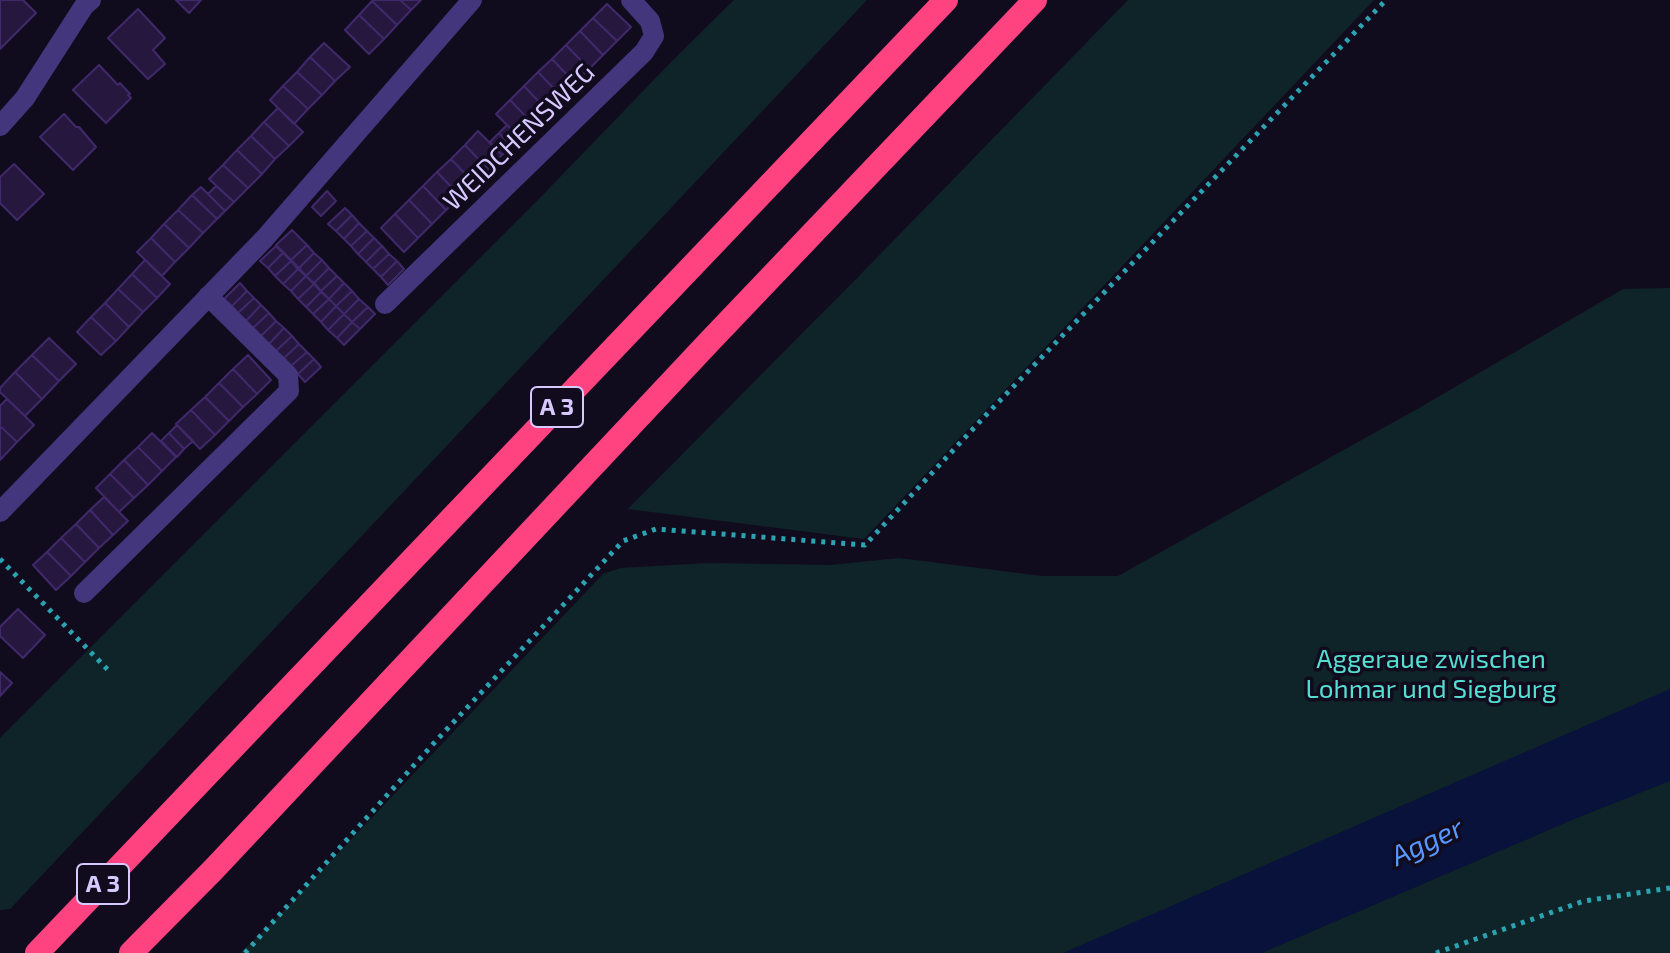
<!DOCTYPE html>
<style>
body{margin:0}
canvas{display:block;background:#110b1e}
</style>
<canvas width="1670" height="953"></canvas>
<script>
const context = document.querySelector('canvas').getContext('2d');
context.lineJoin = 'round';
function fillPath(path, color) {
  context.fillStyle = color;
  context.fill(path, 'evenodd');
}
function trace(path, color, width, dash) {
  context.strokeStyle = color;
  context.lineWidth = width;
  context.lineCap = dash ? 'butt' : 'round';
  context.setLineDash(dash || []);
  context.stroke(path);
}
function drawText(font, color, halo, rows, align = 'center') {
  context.font = font + ' "Exo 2",sans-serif';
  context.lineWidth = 7;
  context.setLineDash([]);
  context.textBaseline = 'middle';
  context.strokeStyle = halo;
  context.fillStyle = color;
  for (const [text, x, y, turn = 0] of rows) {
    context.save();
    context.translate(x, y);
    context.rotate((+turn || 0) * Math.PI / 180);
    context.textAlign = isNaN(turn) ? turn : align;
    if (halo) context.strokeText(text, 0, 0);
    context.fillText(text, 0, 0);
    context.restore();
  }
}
const green = new Path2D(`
 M734 0H867L10 909 0 910V738L535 203 675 58Z
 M1128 0H1374L864 539 628 509 858 277Z
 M1670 288V953H240L273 922 603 574 621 568 708 563 831 565 899 558 1042 576H1118L1419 408 1623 289Z`);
const water = new Path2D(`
 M1670 689V781L1577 818 1262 953H1063Z`);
const building = new Path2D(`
 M0 0H23L36 13 0 49Z
 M176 0H201L189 13Z
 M373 0H400L411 10 397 25 372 1Z
 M400 0H421L411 10Z
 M372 1 397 25 384 39 359 15Z
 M607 4 631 27 617 41 593 18Z
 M138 9 165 38 153 50 165 64 148 79 108 38Z
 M359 15 384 39 369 54 345 30Z
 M593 18 617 41 603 55 580 31Z
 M580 31 603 55 589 69 566 45Z
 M324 43 350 67 335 81 310 57Z
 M566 45 589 69 575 83 552 59Z
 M310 57 335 81 322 95 297 72Z
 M552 59 575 83 561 96 538 72Z
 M99 65 118 85 120 83 130 94 128 95 131 98 106 123 73 90Z
 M297 72 322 95 308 109 283 86Z
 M538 72 561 96 547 110 524 86Z
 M283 86 308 109 294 124 270 100Z
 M524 86 547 110 533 124 510 100Z
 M510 100 533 124 520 138 496 114Z
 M278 108 303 132 289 146 264 122Z
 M64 114 76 127H79L96 147 73 170 40 137Z
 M264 122 289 146 275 159 251 136Z
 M507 125 520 138 511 146 499 133Z
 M478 131 502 155 488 169 465 145Z
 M499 133 511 146 502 155 490 142Z
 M251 136 275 159 262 174 237 150Z
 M465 145 488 169 474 183 451 159Z
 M237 150 262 174 248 188 223 165Z
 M451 159 474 183 460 196 437 172Z
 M14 164 44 194 17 220 0 203V177Z
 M223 165 248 188 234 202 209 179Z
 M437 172 460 196 446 210 423 186Z
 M216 186 234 202 225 211 208 194Z
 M423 186 446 210 432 224 409 200Z
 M201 187 225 211 217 219 192 195Z
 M327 191 336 201 321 216 312 207Z
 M192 195 217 219 203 233 178 210Z
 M409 200 432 224 418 238 395 214Z
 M345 208 352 215 336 231 328 224Z
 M178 210 203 233 189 248 164 224Z
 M395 214 418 238 404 252 381 228Z
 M352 215 359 223 344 239 336 231Z
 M359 223 367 231 351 246 344 239Z
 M164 224 189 248 175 262 151 238Z
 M292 230 307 245 291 260 276 245Z
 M367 231 374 238 358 254 351 246Z
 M151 238 175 262 162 276 137 252Z
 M374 238 382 246 366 262 358 254Z
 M307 245 314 253 299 268 291 260Z
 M276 246 283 253 268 268 260 261Z
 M382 246 389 254 373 269 366 262Z
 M283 253 291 261 275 276 268 268Z
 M314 253 322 260 306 276 299 268Z
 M389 254 397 261 381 277 373 269Z
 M145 260 170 284 157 298 132 274Z
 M322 260 329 268 314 283 306 276Z
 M291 261 298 269 283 284 275 276Z
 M397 261 404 269 388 285 381 277Z
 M329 268 337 276 321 291 314 283Z
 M298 269 306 276 291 291 283 284Z
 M132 274 157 298 143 312 118 289Z
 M306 276 314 284 298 299 291 291Z
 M337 276 344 283 329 299 321 291Z
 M240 283 247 291 232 306 224 299Z
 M344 283 352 291 336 306 329 299Z
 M314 284 321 292 306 307 298 299Z
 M118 289 143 312 129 327 105 303Z
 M247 291 254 298 238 313 232 306Z
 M352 291 359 299 344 314 336 306Z
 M321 292 329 299 313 314 306 307Z
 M254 298 261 305 246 321 238 313Z
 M329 299 336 306 321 322 313 314Z
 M359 299 368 307 352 322 344 314Z
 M105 303 129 327 116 341 91 317Z
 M261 305 269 313 253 328 246 321Z
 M336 306 344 314 328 330 321 322Z
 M368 307 375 314 360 329 352 322Z
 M269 313 276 321 261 336 253 328Z
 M344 314 352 322 337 338 328 330Z
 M91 317 116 341 101 355 77 332Z
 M276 321 284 328 269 344 261 336Z
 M352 322 360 329 344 345 337 338Z
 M284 328 292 336 276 351 269 344Z
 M292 336 299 344 283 359 276 351Z
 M49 338 76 364 59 381 32 355Z
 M299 344 307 352 291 366 283 359Z
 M307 352 314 359 298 374 291 366Z
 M32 355 59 381 42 399 15 372Z
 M248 355 271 380 257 394 233 369Z
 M314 359 321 367 305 382 298 374Z
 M233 369 257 394 243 407 219 383Z
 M15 372 42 399 25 416 0 392V388Z
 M219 383 243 407 229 421 205 397Z
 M205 397 229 421 215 435 191 410Z
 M7 399 34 425 17 442 0 426V406Z
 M191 410 215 435 200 449 176 424Z
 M177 425 193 441 184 449 169 433Z
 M0 426 17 442 0 460Z
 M152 433 176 457 162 471 138 447Z
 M169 433 184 449 177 457 161 441Z
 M138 447 162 471 148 485 124 460Z
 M124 460 148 485 134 498 110 474Z
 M110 474 134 498 119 512 96 488Z
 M104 497 128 521 113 535 90 510Z
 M90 510 113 535 99 548 76 524Z
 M76 524 99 548 85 562 61 538Z
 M61 538 85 562 71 576 47 552Z
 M47 552 71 576 56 590 33 565Z
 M18 609 45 635 23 658 0 636V627Z
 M0 672 12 683 0 696Z`);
const path = new Path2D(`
 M0 559 109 671
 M245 953 434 743 623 541 656 529 865 545 986 415 1386 0
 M1436 953 1584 901 1670 888`);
const minor = new Path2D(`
 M0 126 25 98 84 6 91 0
 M385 304 644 52 654 36 650 21 631 0
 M0 512 265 238 472 0
 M84 593 289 391 288 375 208 296`);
const highway = new Path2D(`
 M37 953 946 0
 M131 953 214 869 709 342 1035 0`);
const shields = [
 [557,407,52],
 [103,884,52]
];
const shieldNames = [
 ["A 3",557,407],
 ["A 3",103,884]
];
const streetNames = [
 ["WEIDCHENSWEG",519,137,-44]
];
const parkNames = [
 ["Aggeraue zwischen",1431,659],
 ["Lohmar und Siegburg",1431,689]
];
const waterNames = [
 ["Agger",1427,842,-25]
];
fillPath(green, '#0f2428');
fillPath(water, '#08123a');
fillPath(building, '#26173f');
trace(building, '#40296b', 2);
trace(path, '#2ba3b0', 5, [4, 6]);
trace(minor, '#44367d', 20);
trace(highway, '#ff4380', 24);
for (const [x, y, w] of shields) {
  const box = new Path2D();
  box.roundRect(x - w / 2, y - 20, w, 40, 6);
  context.fillStyle = '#110b1e';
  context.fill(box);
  trace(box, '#d7c8ff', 2);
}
drawText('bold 24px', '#d7c8ff', null, shieldNames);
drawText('26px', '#d7c8ff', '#110b1e', streetNames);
drawText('26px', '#54dfd2', '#110b1e', parkNames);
drawText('italic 28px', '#5696ff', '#110b1e', waterNames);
</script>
